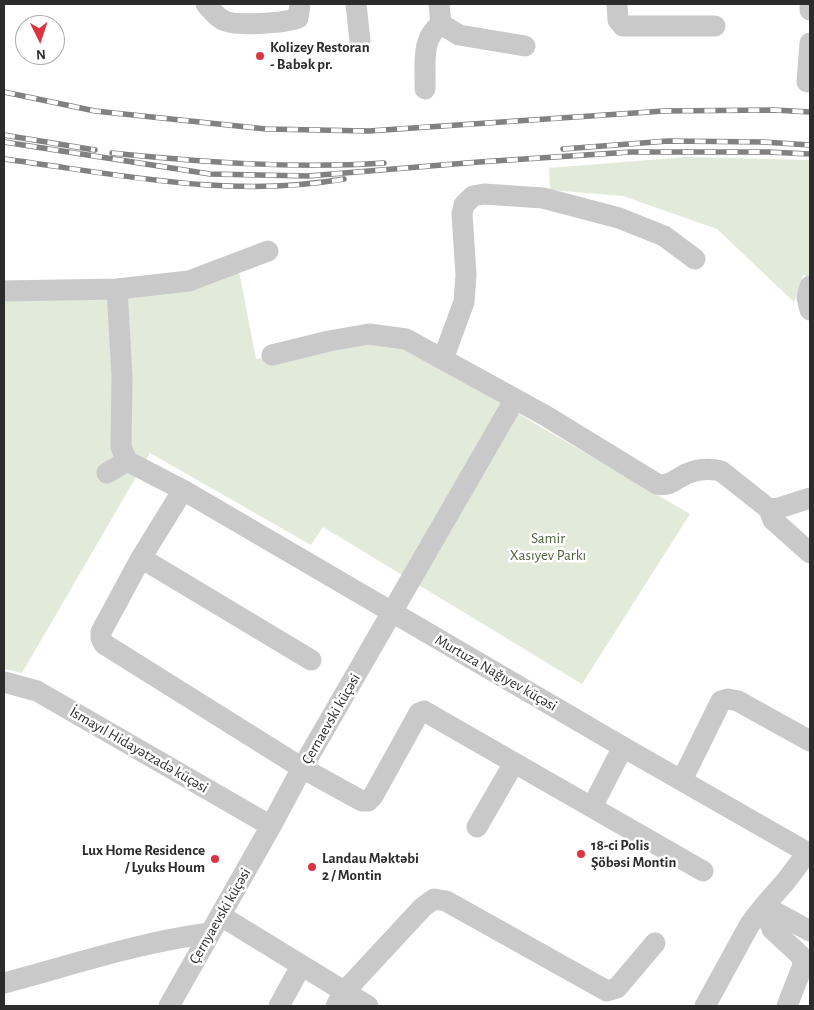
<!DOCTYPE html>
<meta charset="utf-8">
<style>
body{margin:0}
#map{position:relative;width:814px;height:1010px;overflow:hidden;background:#fff;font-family:"Alegreya Sans",sans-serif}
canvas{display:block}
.frame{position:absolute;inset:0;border:5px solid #2c2c2c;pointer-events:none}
.north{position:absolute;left:15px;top:15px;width:50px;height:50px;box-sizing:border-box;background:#fff;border:1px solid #ababab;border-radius:50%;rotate:176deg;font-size:14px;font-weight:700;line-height:20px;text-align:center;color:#2c2c2c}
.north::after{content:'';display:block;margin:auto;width:18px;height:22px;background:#de3340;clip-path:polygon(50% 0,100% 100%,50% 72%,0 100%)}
</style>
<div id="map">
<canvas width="814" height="1010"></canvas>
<div class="frame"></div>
<div class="north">N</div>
</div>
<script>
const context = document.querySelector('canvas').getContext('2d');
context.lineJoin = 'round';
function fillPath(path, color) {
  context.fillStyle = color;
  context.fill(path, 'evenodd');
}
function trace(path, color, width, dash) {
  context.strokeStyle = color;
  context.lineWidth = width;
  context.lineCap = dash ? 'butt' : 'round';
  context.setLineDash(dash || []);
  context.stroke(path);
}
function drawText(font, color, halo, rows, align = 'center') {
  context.font = font + ' "Alegreya Sans",sans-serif';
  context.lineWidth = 5;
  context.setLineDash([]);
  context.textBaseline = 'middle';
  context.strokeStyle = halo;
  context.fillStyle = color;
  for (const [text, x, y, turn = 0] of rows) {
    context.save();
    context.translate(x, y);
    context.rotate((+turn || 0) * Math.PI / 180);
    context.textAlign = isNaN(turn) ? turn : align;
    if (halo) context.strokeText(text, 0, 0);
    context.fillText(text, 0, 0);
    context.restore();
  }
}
const green = new Path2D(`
 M686 157 810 160V277L803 275 794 302 717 229 623 196 550 190 549 168Z
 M239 271 256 359 366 343 404 347 690 514 582 684 323 527 311 545 150 453 22 673 4 669V297L132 298 188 288Z`);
const minor = new Path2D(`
 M206 4C211 9 216 17 223 20 234 27 285 23 298 18L300 4
 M356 4 360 41
 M439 4 441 24 459 35 525 46
 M617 4 618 20 623 26H715
 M810 4V10
 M807 82 810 43
 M425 89C426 65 420 39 441 24
 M810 286 807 297 810 310
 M117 289 122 377 121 447 127 461 183 490 623 747 810 854
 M4 291 117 289 189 281 268 251
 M272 355 329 341 369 334 406 339 546 416 657 484C669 487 676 479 686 474 698 469 709 468 721 471L769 509 773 520 810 553
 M443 359 464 302 466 275 462 214 464 205 473 196 484 194 543 198 619 218 664 236 695 259
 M107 473 127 461
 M183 490 141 558 101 632V638L104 644 302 768 362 801H368L373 796 419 713 424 711 703 871
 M769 509 779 508 810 498
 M141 558 311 660
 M4 682 37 691 271 826
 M682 780 721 701 728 699 738 701 810 741
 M592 807 623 747
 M477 827 514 763
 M764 906 810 931
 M772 909 769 921 772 929 801 956 803 965 787 1006
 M221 916 368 1006
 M4 983C72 965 140 942 210 933
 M169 1006 271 826 302 768 515 399
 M279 1006 301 966
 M336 1006 344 992 423 907 434 899 446 901 607 991 617 988 655 943
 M705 1006 750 924 764 906 786 881 807 853`);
const rail = new Path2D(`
 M4 92 95 111 266 129 369 131 664 111 774 110 810 112
 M4 135 95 150
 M4 142 210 174 308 176 479 162 631 152H768L810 154
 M563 149 668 141 763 142 810 145
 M112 153C202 162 293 169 384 163
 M4 159C118 174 228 199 344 179`);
const markers = [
 [260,56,5,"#de3340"],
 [581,854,5,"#de3340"],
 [215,859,5,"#de3340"],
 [312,867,5,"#de3340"]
];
const poiNames = [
 ["Kolizey Restoran",270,47],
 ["- Babək pr.",270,64],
 ["18-ci Polis",591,845],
 ["Şöbəsi Montin",591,862],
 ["Lux Home Residence",205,850,"right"],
 ["/ Lyuks Houm",205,867,"right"],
 ["Landau Məktəbi",322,858],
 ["2 / Montin",322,875]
];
const parkNames = [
 ["Samir",548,538],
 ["Xasıyev Parkı",548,555]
];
const streetNames = [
 ["Murtuza Nağıyev küçəsi",496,673,30],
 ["Çernaevski küçəsi",331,719,-60],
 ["İsmayıl Hidayətzadə küçəsi",139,750,30],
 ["Çernyaevski küçəsi",220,916,-60]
];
fillPath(green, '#e2eada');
trace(minor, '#c9c9c9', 21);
trace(rail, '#818181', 5.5);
trace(rail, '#fff', 4, [11]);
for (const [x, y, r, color] of markers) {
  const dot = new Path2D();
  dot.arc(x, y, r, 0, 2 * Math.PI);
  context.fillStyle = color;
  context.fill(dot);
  trace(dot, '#fff', 2);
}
drawText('bold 15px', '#2c2c2c', '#fff', poiNames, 'left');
drawText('15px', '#4f663c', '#fff', parkNames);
drawText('15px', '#2c2c2c', '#fff', streetNames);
</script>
